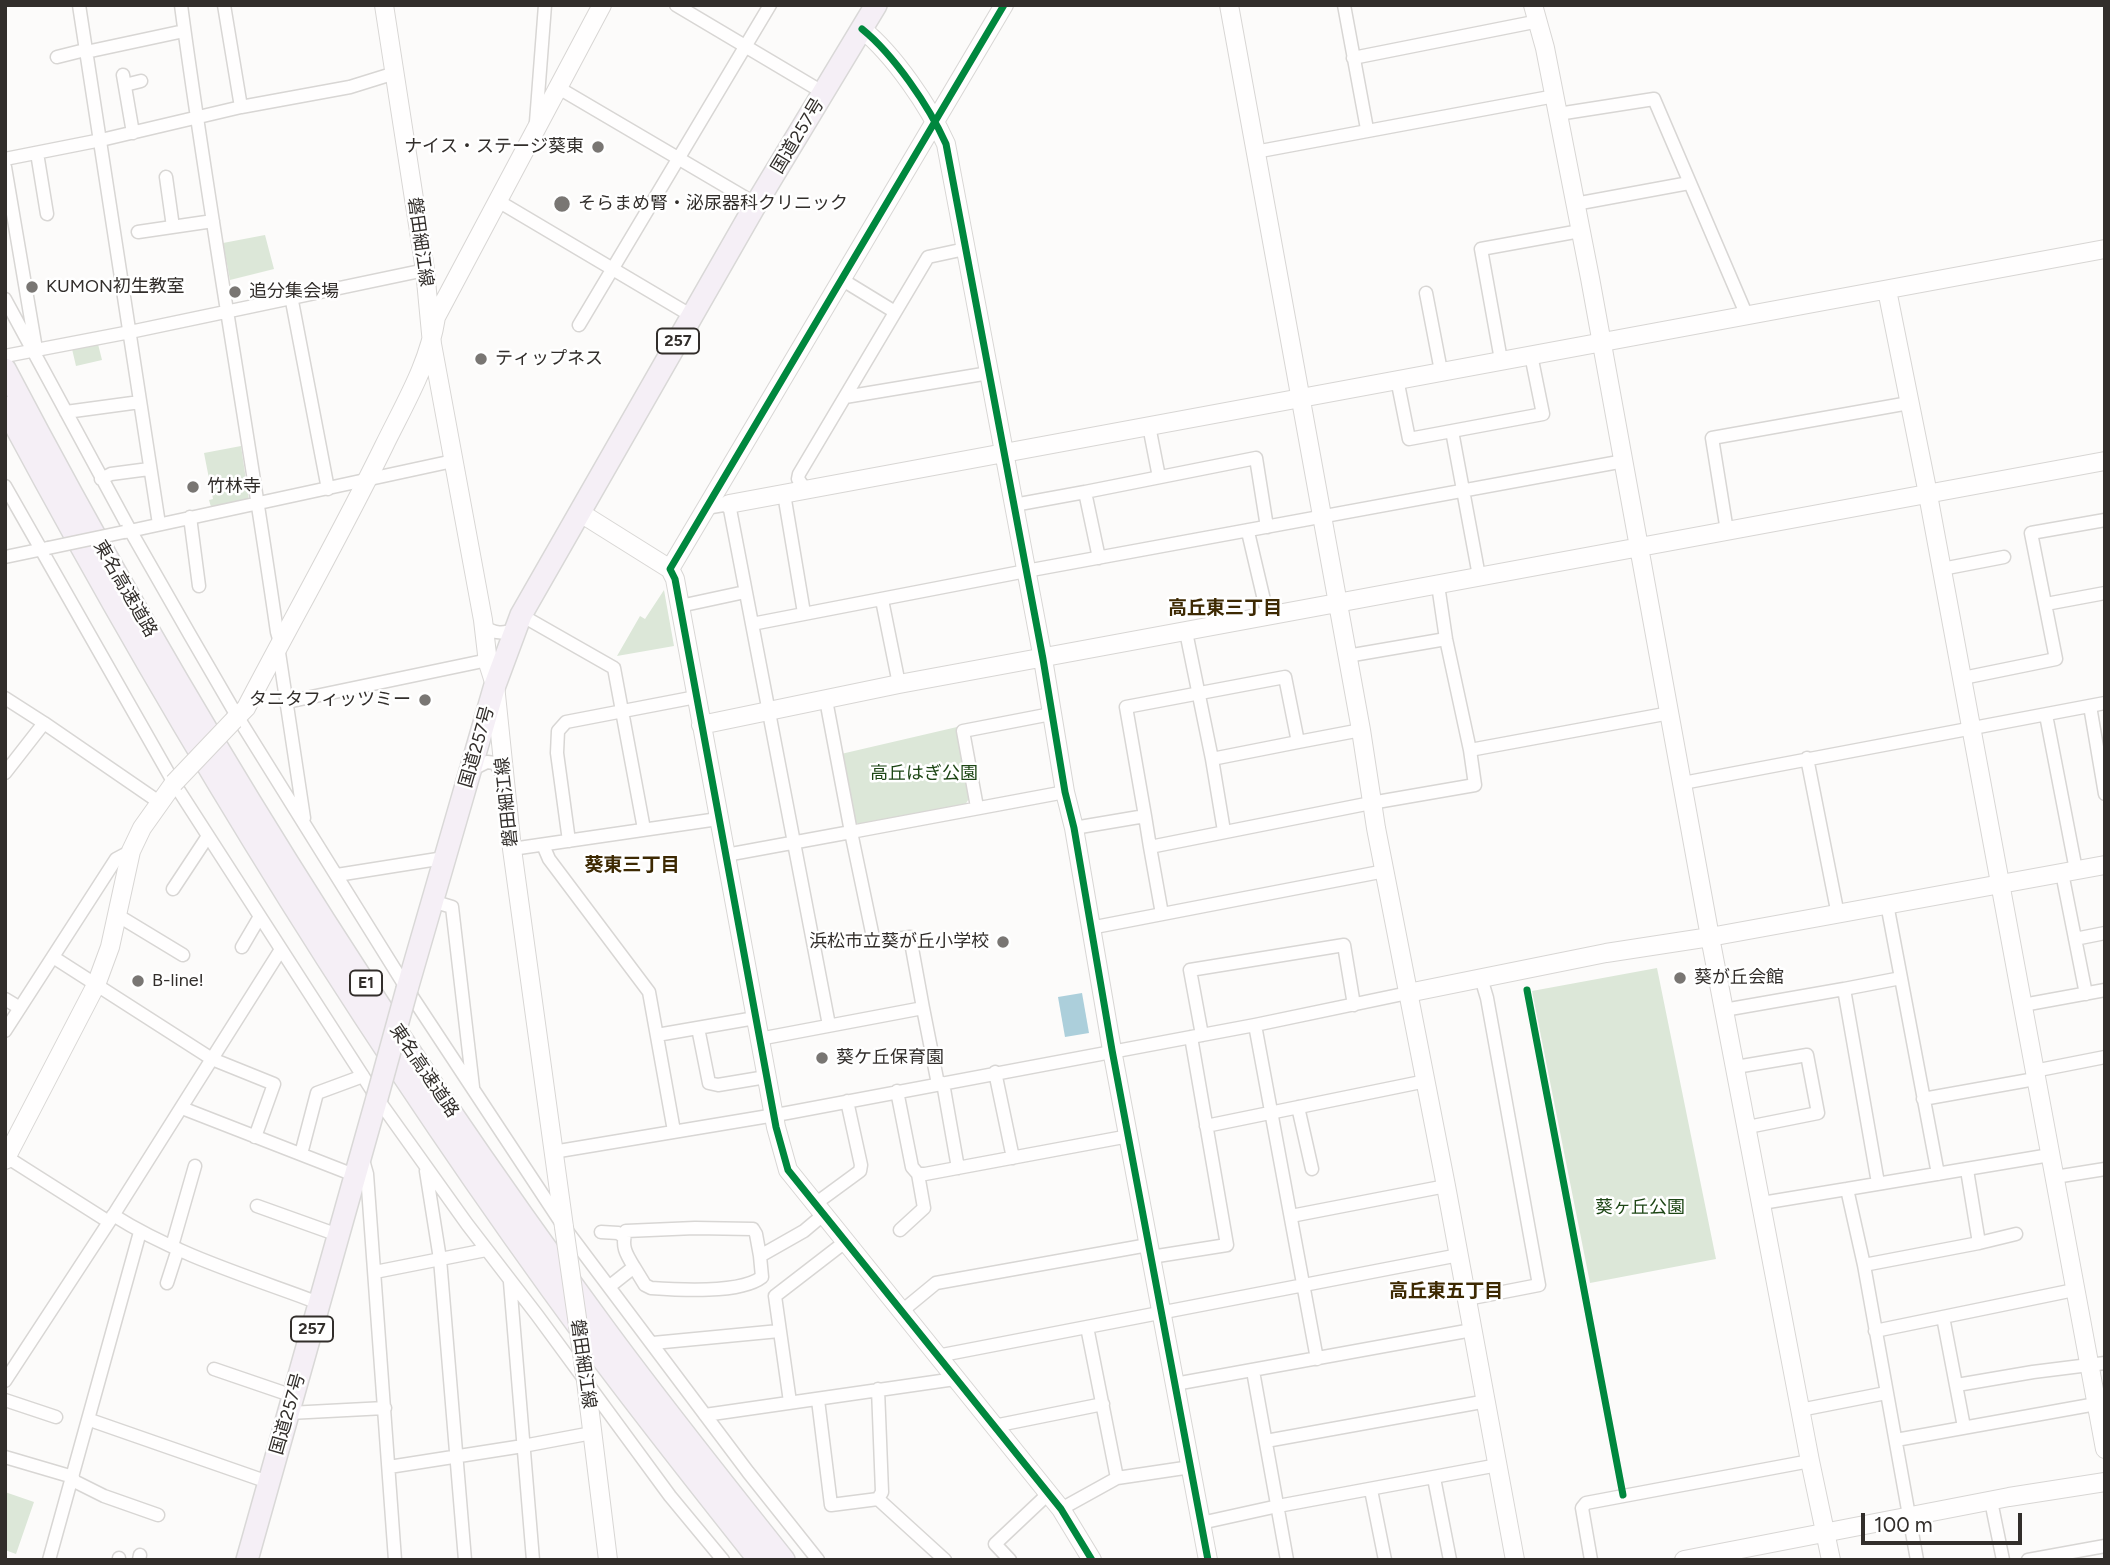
<!DOCTYPE html>
<meta charset="utf-8">
<style>
body{margin:0}
#map{position:relative;width:2110px;height:1565px;overflow:hidden;background:#fcfbfa;font-family:Figtree,sans-serif}
canvas{display:block}
.frame{position:absolute;inset:0;border:7px solid #322e2b;pointer-events:none}
.scale{position:absolute;left:1861px;top:1513px;width:161px;height:32px;box-sizing:border-box;border:4px solid #322e2b;border-top:0;padding-left:9px;font-size:21px;line-height:24px;white-space:nowrap;color:#322e2b;-webkit-text-stroke:5px #fff;paint-order:stroke}
</style>
<div id="map">
<canvas width="2110" height="1565"></canvas>
<div class="frame"></div>
<div class="scale">100 m</div>
</div>
<script>
const context = document.querySelector('canvas').getContext('2d');
context.lineJoin = 'round';
function fillPath(path, color) {
  context.fillStyle = color;
  context.fill(path, 'evenodd');
}
function trace(path, color, width, dash) {
  context.strokeStyle = color;
  context.lineWidth = width;
  context.lineCap = dash ? 'butt' : 'round';
  context.setLineDash(dash || []);
  context.stroke(path);
}
function drawText(font, color, halo, rows, align = 'center') {
  context.font = font + ' Figtree,"Noto Sans JP",sans-serif';
  context.lineWidth = 5;
  context.setLineDash([]);
  context.textBaseline = 'middle';
  context.strokeStyle = halo;
  context.fillStyle = color;
  for (const [text, x, y, turn = 0] of rows) {
    context.save();
    context.translate(x, y);
    context.rotate((+turn || 0) * Math.PI / 180);
    context.textAlign = isNaN(turn) ? turn : align;
    if (halo) context.strokeText(text, 0, 0);
    context.fillText(text, 0, 0);
    context.restore();
  }
}
const green = new Path2D(`
 M265 235 274 269 230 280 223 243Z
 M98 344 102 360 76 366 72 349Z
 M241 446 249 500 211 507 209 500 213 499 204 453Z
 M664 590 674 646 617 656 640 616 645 619Z
 M957 727 970 797 965 805 858 824 853 820 841 754Z
 M1657 968 1716 1259 1590 1283 1532 991Z
 M5 1492 34 1502 16 1554 5 1550Z`);
const water = new Path2D(`
 M1082 993 1089 1033 1065 1037 1058 997Z`);
const street = new Path2D(`
 M79 5 159 524
 M181 5C209 215 247 423 277 632L280 642
 M224 5 241 107
 M676 5 824 93
 M1344 5 1367 129
 M86 52 184 31
 M57 57 85 50
 M1353 58 1539 21
 M123 75 133 133
 M125 85 141 81
 M557 87 756 204
 M1558 114 1654 99 1747 316
 M536 122 545 5
 M1255 152 1555 96
 M37 153 47 214
 M5 159 101 140 241 107 350 87 395 73
 M5 167 36 349
 M166 177 173 227
 M498 201 692 316
 M1575 204 1689 183
 M138 232 213 221
 M841 279 895 312
 M1426 293 1441 371
 M291 296 328 489
 M5 299 130 530 190 635 237 716 407 989 564 1227 748 1472 818 1560
 M579 325 770 5
 M5 356 130 332 425 270
 M1501 360 1481 249 1580 231
 M1397 379 1409 439 1452 431 1479 576
 M845 397 989 373
 M66 412 140 402
 M1149 426 1159 477
 M1452 431 1543 414 1531 355
 M101 479 111 474 149 469
 M5 486 174 783 377 1098 467 1224 537 1315 670 1496 723 1560
 M806 490 798 479 799 474 928 257 965 249
 M1085 492 1256 458 1267 527
 M784 494 804 613
 M1014 505 1085 492 1099 558
 M706 508 729 504 829 1025
 M190 517 199 586
 M1727 531 1712 438 1909 403
 M125 532 453 461
 M1248 532 1268 617
 M5 557 48 548
 M1942 569 2004 557
 M1438 585 1446 639 1470 750
 M882 600 899 684
 M2046 604 2105 593
 M680 606 745 592
 M521 615 614 668 644 829
 M752 624 1026 571 1624 461
 M483 626C495 634 503 634 516 629
 M1186 632 1212 759
 M278 646 304 818
 M1347 656 1446 639
 M1963 678 2056 659 2031 533 2105 520
 M5 698 44 723
 M287 702 488 660
 M2090 706 2105 794
 M2046 715 2076 870
 M1298 742 1361 730
 M1807 758 1838 915
 M471 770 487 762 495 763 503 776
 M5 773 44 723 159 802
 M1683 783 2105 703
 M977 807 963 731 1051 714
 M1145 816 1126 707 1285 677 1298 742 1212 759 1224 831
 M1074 828 1145 816 1150 847
 M569 841 557 753 558 731 566 722 696 697
 M543 845 549 859 649 992 674 1131
 M512 849 718 819
 M726 855 851 832 826 700
 M2062 873 2086 994
 M337 875 444 858
 M173 889 208 836
 M432 901 452 907 473 1087
 M1887 904 1901 978
 M1162 914 1150 847 1371 803 1475 785 1470 750 1670 713
 M117 915 183 955
 M1090 928 1385 871
 M2075 939 2105 933
 M242 947 259 918
 M53 957 212 1059 274 1084 255 1137
 M1844 989 1901 978 1938 1174
 M5 999 20 1008
 M2023 1005 2105 990
 M923 1008 910 937 874 942 851 832 1065 792
 M1724 1010 1844 989 1878 1183
 M1255 1025 1317 1359
 M698 1028 709 1083 718 1085 766 1077
 M5 1031 116 859 131 851
 M657 1035 755 1018
 M1202 1035 1190 970 1344 945 1354 1005
 M759 1039 923 1008 938 1084
 M1736 1067 1807 1055 1818 1113 1748 1127
 M2034 1071 2105 1057
 M995 1072 1013 1158
 M943 1083 958 1168
 M897 1091 912 1167 918 1174H925L1129 1136
 M1923 1099 2035 1079
 M1298 1107 1312 1169
 M182 1108 354 1175
 M1206 1126 1426 1081
 M553 1152 787 1113 1255 1025 1408 993
 M301 1154 317 1093 363 1076
 M5 1156 109 1222
 M363 1160 367 1174 395 1560
 M426 1171 440 1259 465 1560
 M2055 1177 2105 1169
 M1762 1203 1847 1189
 M815 1204 860 1171 861 1165 847 1101
 M257 1206 338 1235
 M113 1215C176 1255 250 1277 319 1303
 M1291 1216 1446 1186
 M900 1230 924 1208 918 1174
 M601 1232 618 1233 624 1237
 M1979 1243 2016 1234
 M172 1246 195 1166
 M1151 1257 1227 1245 1191 1037
 M1864 1265 1979 1243 1967 1170
 M634 1267C626 1254 621 1246 626 1231L695 1228 753 1229 756 1234 760 1256
 M375 1272 486 1250
 M510 1282 533 1560
 M167 1283 178 1249
 M610 1286 634 1267 645 1285 651 1288C679 1290 740 1294 762 1277L760 1256 804 1231 823 1215
 M1467 1299 1539 1285 1487 998 1481 978
 M902 1311 936 1283 1148 1245
 M1943 1317 1964 1427
 M1087 1327 1117 1478
 M1875 1331 2074 1290
 M653 1343 779 1331
 M937 1356 1459 1255
 M214 1369 293 1396
 M1253 1371 1287 1560
 M5 1381 109 1222 280 951
 M1175 1384 1472 1330
 M1957 1385 2033 1372 2105 1363
 M878 1389 882 1492 878 1499 945 1560
 M5 1400 56 1417
 M818 1400 831 1505 878 1499
 M790 1402 775 1296 845 1242
 M1800 1410 1886 1393
 M289 1413 385 1408
 M705 1415 955 1379
 M90 1420 268 1482
 M994 1426 1103 1404
 M1896 1440 2096 1404
 M1266 1441 1487 1401
 M5 1457 73 1477
 M389 1467 523 1446 592 1433
 M1434 1478 1450 1560
 M72 1480 104 1496 158 1515
 M1371 1490 1385 1560
 M1991 1501 2003 1560
 M1061 1509 1117 1478 1191 1467
 M1201 1523 1278 1506 1498 1465
 M49 1560 140 1232
 M119 1560V1558
 M139 1560 140 1555
 M1010 1560 995 1544 1048 1494
 M1591 1560 1582 1508 1586 1503 1810 1461
 M1917 1560 1864 1265 1847 1189 2050 1155
 M2028 1560 2105 1546`);
const secondary = new Path2D(`
 M384 5 425 270 432 344 483 620 488 663 495 685 512 849 564 1227
 M1004 5 670 569 675 579 776 1127 788 1170 1061 1509 1092 1560
 M1229 5 1361 730 1376 828 1446 1186 1515 1560
 M1533 5 1545 48 1590 278 1710 937 1810 1461 1831 1560
 M862 29C894 55 929 106 946 144L1043 659 1065 792 1074 828 1112 1050 1208 1560
 M1887 290 1926 484 2105 1449
 M729 504 2105 249
 M579 512 670 569
 M234 720 246 708C292 620 341 534 384 446 405 403 429 364 436 317L602 5
 M701 725 899 684 2105 461
 M1408 993 1606 953 1710 937 2105 865
 M5 1160 96 985 110 947 131 851 142 828 174 783
 M586 1381 608 1560
 M1684 1560 2009 1497 2105 1482`);
const highway = new Path2D(`
 M5 369C180 703 381 1025 604 1328 662 1407 723 1483 784 1560
 M5 407C178 731 371 1045 589 1341 644 1415 701 1487 759 1560
 M407 989 495 685 521 615 756 204 876 5
 M247 1560 377 1098`);
const streetBridge = new Path2D(`
 M48 548 124 532`);
const secondaryBridge = new Path2D(`
 M174 783 234 720
 M564 1227 586 1381`);
const highwayBridge = new Path2D(`
 M377 1098 407 989`);
const cycleway = new Path2D(`
 M1004 5 670 569 675 579 776 1127 788 1170 1061 1509 1092 1560
 M862 29C894 55 929 106 946 144L1043 659 1065 792 1074 828 1112 1050 1208 1560
 M1527 990 1623 1495`);
const markers = [
 [598,147,7,"#797673"],
 [562,204,9,"#797673"],
 [32,287,7,"#797673"],
 [235,292,7,"#797673"],
 [481,359,7,"#797673"],
 [193,487,7,"#797673"],
 [425,700,7,"#797673"],
 [1003,942,7,"#797673"],
 [1680,978,7,"#797673"],
 [138,981,7,"#797673"],
 [822,1058,7,"#797673"]
];
const shields = [
 [678,341,42],
 [366,983,32],
 [312,1329,42]
];
const shieldNames = [
 ["257",678,341],
 ["E1",366,983],
 ["257",312,1329]
];
const streetNames = [
 ["国道257号",798,136,-59],
 ["磐田細江線",420,242,82],
 ["東名高速道路",125,589,60],
 ["国道257号",477,747,-74],
 ["磐田細江線",507,802,-96],
 ["東名高速道路",424,1071,56],
 ["磐田細江線",583,1364,82],
 ["国道257号",288,1414,-74]
];
const poiNames = [
 ["ナイス・ステージ葵東",584,147,"right"],
 ["そらまめ腎・泌尿器科クリニック",578,204],
 ["KUMON初生教室",46,287],
 ["追分集会場",249,292],
 ["ティップネス",495,359],
 ["竹林寺",207,487],
 ["タニタフィッツミー",411,700,"right"],
 ["浜松市立葵が丘小学校",989,942,"right"],
 ["葵が丘会館",1694,978],
 ["B-line!",152,981],
 ["葵ケ丘保育園",836,1058]
];
const parkNames = [
 ["高丘はぎ公園",924,774],
 ["葵ヶ丘公園",1640,1208]
];
const neighbourhoodNames = [
 ["高丘東三丁目",1225,608],
 ["葵東三丁目",632,865],
 ["高丘東五丁目",1446,1291]
];
fillPath(green, '#dce7d8');
fillPath(water, '#accfdb');
trace(street, '#d8d6d4', 15);
trace(secondary, '#d8d6d4', 20);
trace(highway, '#d9d8d7', 24);
trace(street, '#fffefe', 12);
trace(secondary, '#fffefe', 18);
trace(highway, '#f5eff6', 21);
trace(streetBridge, '#d8d6d4', 15, []);
trace(secondaryBridge, '#d8d6d4', 20, []);
trace(highwayBridge, '#d9d8d7', 24, []);
trace(streetBridge, '#fffefe', 12);
trace(secondaryBridge, '#fffefe', 18);
trace(highwayBridge, '#f5eff6', 21);
trace(cycleway, '#00873e', 7);
for (const [x, y, r, color] of markers) {
  const dot = new Path2D();
  dot.arc(x, y, r, 0, 2 * Math.PI);
  context.fillStyle = color;
  context.fill(dot);
  trace(dot, '#fff', 2.5);
}
for (const [x, y, w] of shields) {
  const box = new Path2D();
  box.roundRect(x - w / 2, y - 12.5, w, 25, 5);
  context.fillStyle = '#fff';
  context.fill(box);
  trace(box, '#322e2b', 2);
}
drawText('bold 16px', '#322e2b', null, shieldNames);
drawText('18px', '#322e2b', '#fff', streetNames);
drawText('18px', '#322e2b', '#fff', poiNames, 'left');
drawText('18px', '#1d4615', '#fff', parkNames);
drawText('bold 19px', '#3d2902', '#fff', neighbourhoodNames);
</script>
